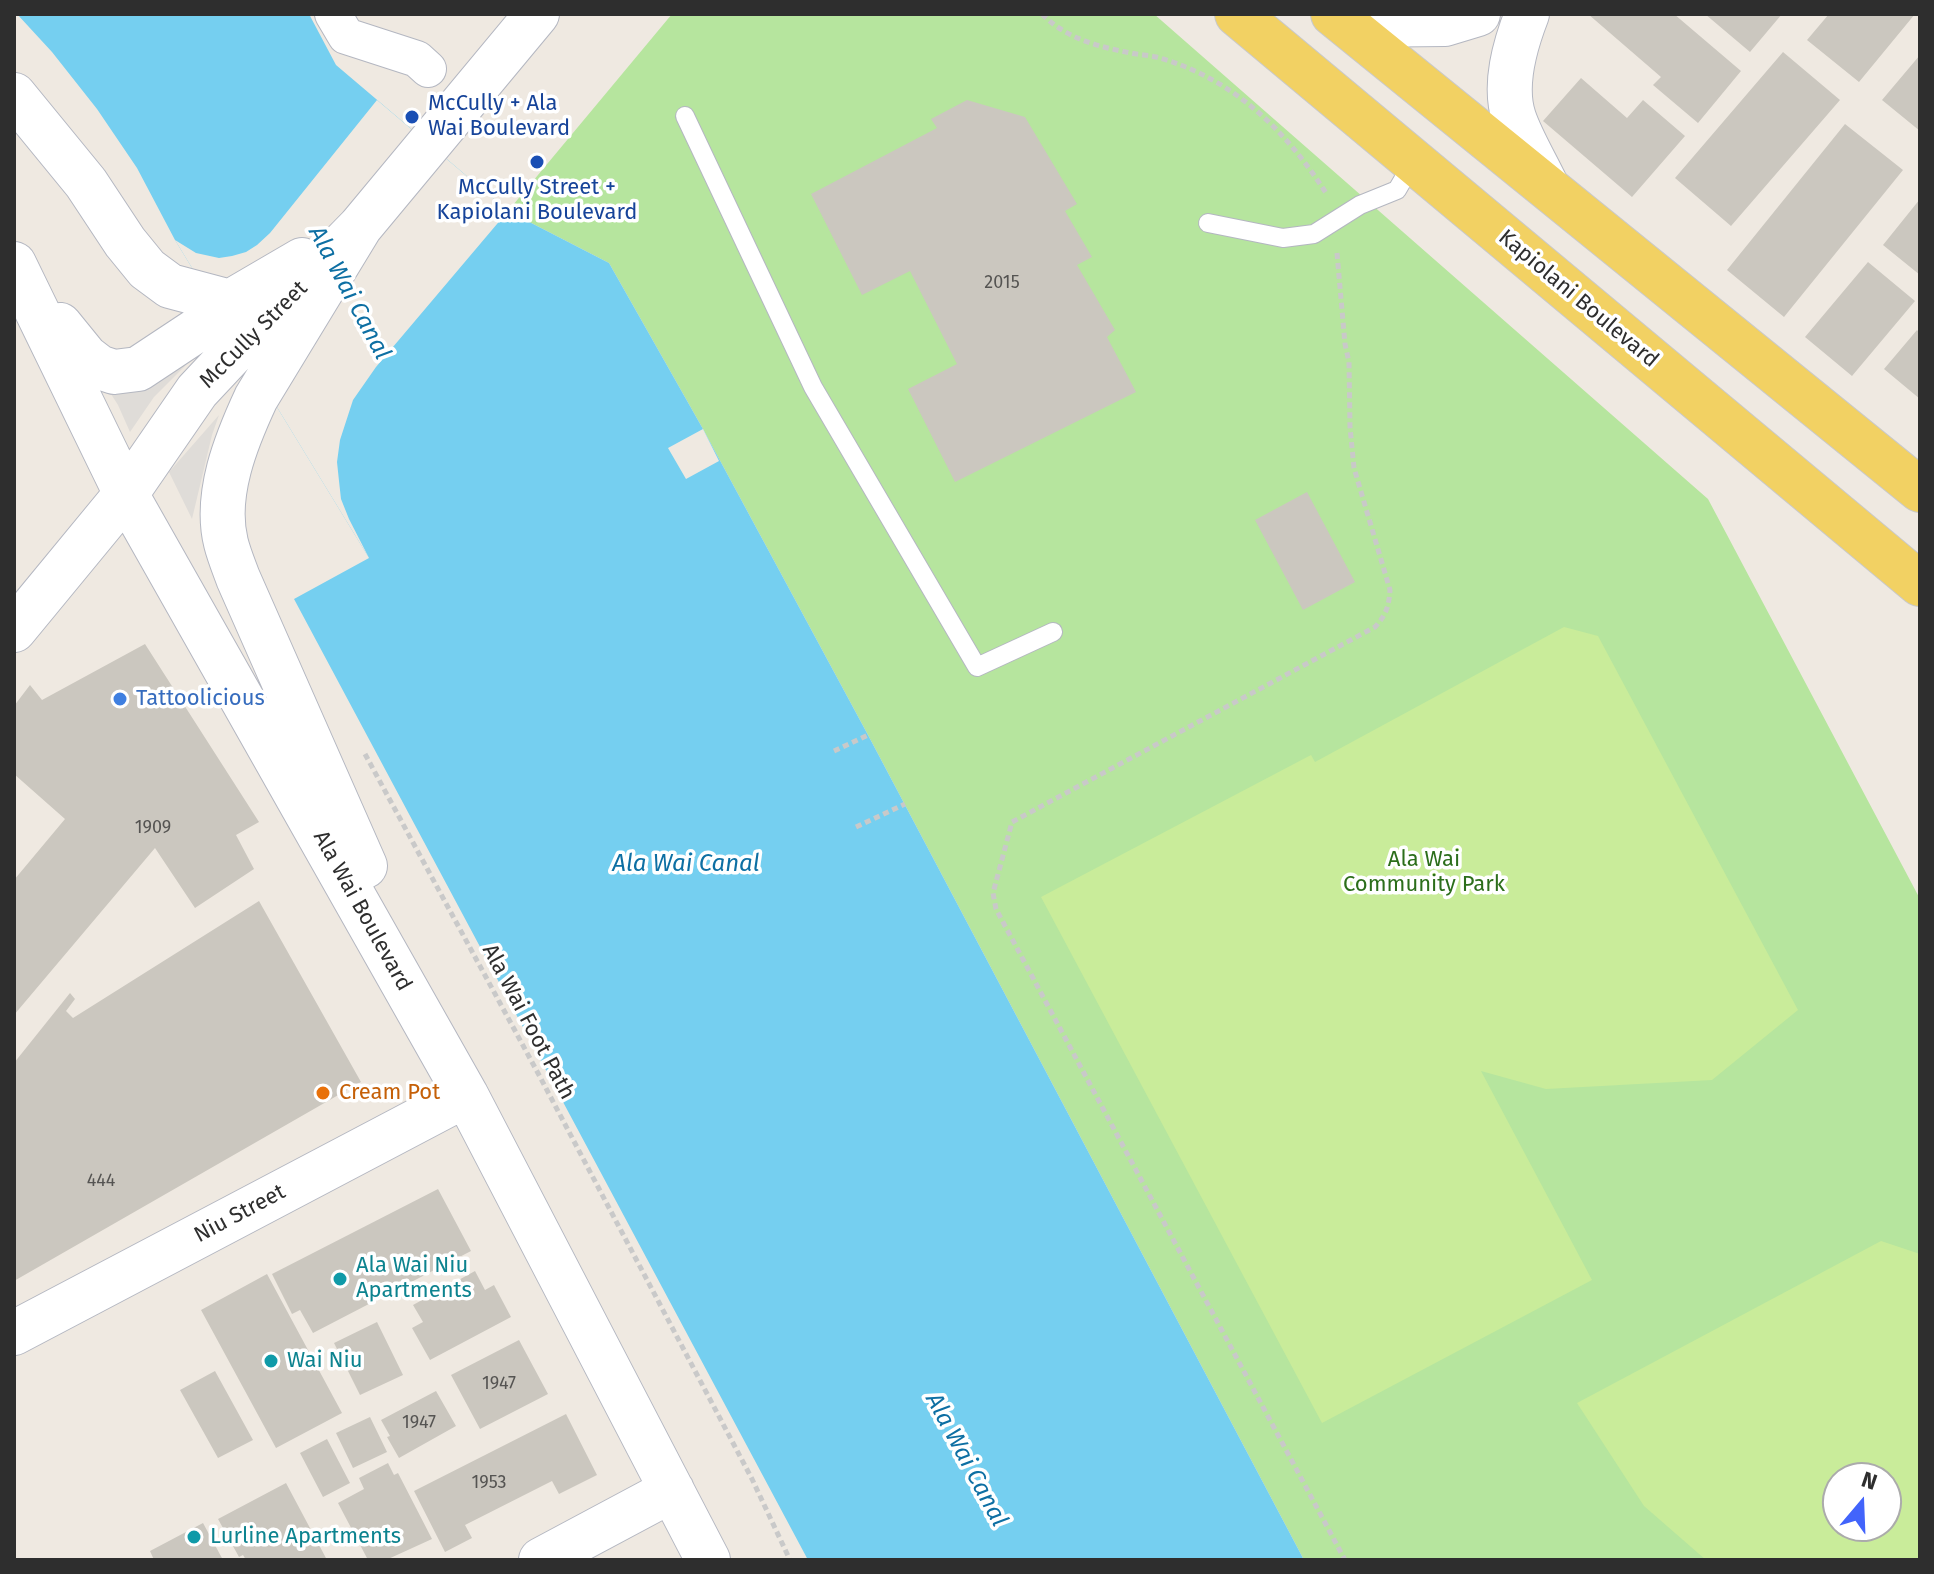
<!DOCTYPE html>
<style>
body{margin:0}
#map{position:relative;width:1934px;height:1574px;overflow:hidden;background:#efe9e1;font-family:"Fira Sans",sans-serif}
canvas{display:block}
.frame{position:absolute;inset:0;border:16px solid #2e2e2e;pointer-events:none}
.north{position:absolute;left:1822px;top:1462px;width:80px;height:80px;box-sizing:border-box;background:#fff;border:2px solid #ababab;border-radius:50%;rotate:19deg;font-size:22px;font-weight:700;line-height:32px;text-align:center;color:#2e2e2e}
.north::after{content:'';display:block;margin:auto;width:28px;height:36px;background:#4264fb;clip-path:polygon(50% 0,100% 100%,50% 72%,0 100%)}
</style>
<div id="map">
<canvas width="1934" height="1574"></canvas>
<div class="frame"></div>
<div class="north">N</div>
</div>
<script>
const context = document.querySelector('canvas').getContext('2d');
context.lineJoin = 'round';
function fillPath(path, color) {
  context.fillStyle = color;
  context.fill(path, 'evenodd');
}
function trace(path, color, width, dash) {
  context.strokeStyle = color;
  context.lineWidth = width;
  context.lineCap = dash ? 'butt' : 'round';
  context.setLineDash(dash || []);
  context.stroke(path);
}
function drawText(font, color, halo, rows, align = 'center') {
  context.font = font + ' "Fira Sans",sans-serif';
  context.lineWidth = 7;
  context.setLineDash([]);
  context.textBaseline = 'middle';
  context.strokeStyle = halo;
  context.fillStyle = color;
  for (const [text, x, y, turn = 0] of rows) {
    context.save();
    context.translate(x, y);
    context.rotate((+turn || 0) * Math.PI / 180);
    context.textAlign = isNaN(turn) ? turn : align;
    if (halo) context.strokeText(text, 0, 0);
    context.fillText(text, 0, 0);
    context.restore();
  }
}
const green = new Path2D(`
 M672 14H1154L1708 499 1920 899V1560H1304L868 735 703 429 609 263 508 211ZM1838 1478H1886V1526H1838Z`);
const pitch = new Path2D(`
 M1564 627 1598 636 1798 1010 1712 1080 1546 1089 1481 1071 1592 1280 1322 1423 1041 897 1311 755 1315 762Z
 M1881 1241 1920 1254V1560H1706L1644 1506 1577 1403ZM1838 1478H1886V1526H1838Z`);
const plaza = new Path2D(`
 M186 365 154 397 130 432 118 405 102 380 161 375Z
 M219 415 212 435 192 519 169 472Z`);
const water = new Path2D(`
 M17 14H309L336 65 508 211 609 263 703 429 868 735 1304 1560H808L294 599 369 558 175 240 137 168 97 109 52 52Z`);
const pier = new Path2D(`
 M377 100 508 211 376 367 353 400 340 440 337 462 339 481 341 499 349 519 369 558 175 240 196 253 219 258 232 256 246 252 257 245 270 233Z
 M703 429 719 461 686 479 668 448Z`);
const building = new Path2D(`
 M1588 14H1674L1741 71 1698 123 1653 85 1661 77Z
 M1705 14H1782L1750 52Z
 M1829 14H1915L1859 82 1807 40Z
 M1783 52 1840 100 1731 226 1675 178Z
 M1920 55V131L1882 100Z
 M1581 78 1627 118 1643 100 1685 136 1632 197 1543 121Z
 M967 100 1025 117 1077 204 1065 211 1092 257 1077 265 1115 330 1107 337 1136 392 955 482 908 389 957 364 910 271 862 295 811 194 937 128 931 119Z
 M1845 124 1903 170 1784 317 1727 270Z
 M1920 199V275L1883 245Z
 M1868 262 1915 301 1852 376 1805 337Z
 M1917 330 1920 333V399L1884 369Z
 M1307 492 1355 582 1303 610 1255 520Z
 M145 644 259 822 236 835 254 869 195 908 155 848 14 1015V880L65 819 14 774V706L30 685 42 700Z
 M259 901 361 1082 14 1281V1063L70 993 75 999 66 1011 73 1018Z
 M438 1189 471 1251 313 1333 300 1310 292 1314 272 1274Z
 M475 1271 485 1290 494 1285 511 1317 430 1360 412 1328 423 1322 413 1305Z
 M267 1274 342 1413 276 1448 201 1310Z
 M377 1322 403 1375 360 1395 334 1343Z
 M519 1340 548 1394 480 1429 451 1375Z
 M215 1371 253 1440 218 1458 180 1390Z
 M436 1391 456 1426 399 1458 387 1437 390 1436 381 1420Z
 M566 1414 597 1475 559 1494 552 1481 465 1525 472 1538 445 1552 414 1491Z
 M370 1417 387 1452 353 1468 336 1433Z
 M327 1439 350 1483 323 1497 300 1453Z
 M388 1463 394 1475 398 1473 432 1539 386 1560H368L338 1503 364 1489 359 1478Z
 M286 1483 327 1560H246L243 1555 239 1557 218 1519Z
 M203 1523 223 1560H154L150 1551Z`);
const path = new Path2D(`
 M1042 14C1065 38 1099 47 1131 53 1139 55 1148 55 1156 57 1231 77 1285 129 1326 193
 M1337 253 1345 344 1349 362 1350 427 1354 468 1390 590C1389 606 1386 615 1375 627L1012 822 993 893 996 909 1345 1560
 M834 751 868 735
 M365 754 539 1075 752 1479 790 1560
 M856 827 905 804`);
const lane = new Path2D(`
 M685 116 813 387 977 667 1053 632
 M1208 223 1283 238 1314 234 1360 205 1397 190 1414 161`);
const street = new Path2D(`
 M333 14 346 36 417 59 428 69`);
const secondary = new Path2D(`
 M1527 14C1515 45 1503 85 1514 118 1521 139 1536 164 1546 185
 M1348 25 1445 24 1478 14
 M14 95 86 183 125 242 147 269 170 286 230 302
 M360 227 256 398C236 441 214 495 226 543 229 555 234 567 238 578L365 866
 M14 264 126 494 466 1095 708 1560
 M60 325 86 357 99 367 114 372 138 369 203 326 230 302 302 260
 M14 630 126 494 197 391 272 311 307 281 360 227 537 14
 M14 1333 466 1095
 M541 1560 672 1490`);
const primary = new Path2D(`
 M1237 14 1920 584
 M1333 14 1920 490`);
const markers = [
 [412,117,8,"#1a4fb4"],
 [537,162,8,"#1a4fb4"],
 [120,699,8,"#3f7fe0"],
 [323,1093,8,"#e8710a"],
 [340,1279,8,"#0f9aa8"],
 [271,1361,8,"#0f9aa8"],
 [194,1537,8,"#0f9aa8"]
];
const numberNames = [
 ["2015",1002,283],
 ["1909",153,828],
 ["444",101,1181],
 ["1947",499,1384],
 ["1947",419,1423],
 ["1953",489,1483]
];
const transitNames = [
 ["McCully + Ala",428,104],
 ["Wai Boulevard",428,129],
 ["McCully Street +",537,188,"center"],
 ["Kapiolani Boulevard",537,213,"center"]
];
const streetNames = [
 ["Kapiolani Boulevard",1578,299,40],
 ["McCully Street",254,335,-45],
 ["Ala Wai Boulevard",362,911,61],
 ["Ala Wai Foot Path",528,1022,62],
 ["Niu Street",240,1214,-28]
];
const shopNames = [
 ["Tattoolicious",136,699]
];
const parkNames = [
 ["Ala Wai",1424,860],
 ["Community Park",1424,885]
];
const foodNames = [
 ["Cream Pot",339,1093]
];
const cultureNames = [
 ["Ala Wai Niu",356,1266],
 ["Apartments",356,1291],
 ["Wai Niu",287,1361],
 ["Lurline Apartments",210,1537]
];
const waterNames = [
 ["Ala Wai Canal",349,293,62],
 ["Ala Wai Canal",686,864],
 ["Ala Wai Canal",966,1460,62]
];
fillPath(green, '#b6e59e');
fillPath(pitch, '#c9ec9a');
fillPath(plaza, '#dfdcd8');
fillPath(water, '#75cff0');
fillPath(pier, '#efe9e1');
fillPath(building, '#cbc7bf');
trace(lane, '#b4b7c1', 20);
trace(street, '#b4b7c1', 38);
trace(secondary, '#b4b7c1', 46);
trace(primary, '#c9c9c9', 46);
trace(path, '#c9c9c9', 5, [6, 4]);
trace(lane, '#fff', 18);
trace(street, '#fff', 36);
trace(secondary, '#fff', 44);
trace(primary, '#f2d163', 44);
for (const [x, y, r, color] of markers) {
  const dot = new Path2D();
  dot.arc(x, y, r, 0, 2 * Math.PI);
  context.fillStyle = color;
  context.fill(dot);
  trace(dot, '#fff', 3);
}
drawText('18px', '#555452', null, numberNames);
drawText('22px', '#164399', '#fff', transitNames, 'left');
drawText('22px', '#2e2e2e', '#fff', streetNames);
drawText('22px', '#366cbe', '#fff', shopNames, 'left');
drawText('22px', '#2c6e1b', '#fff', parkNames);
drawText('22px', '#c56008', '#fff', foodNames, 'left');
drawText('22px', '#0d838f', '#fff', cultureNames, 'left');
drawText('italic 24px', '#0d6fa3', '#fff', waterNames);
</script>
